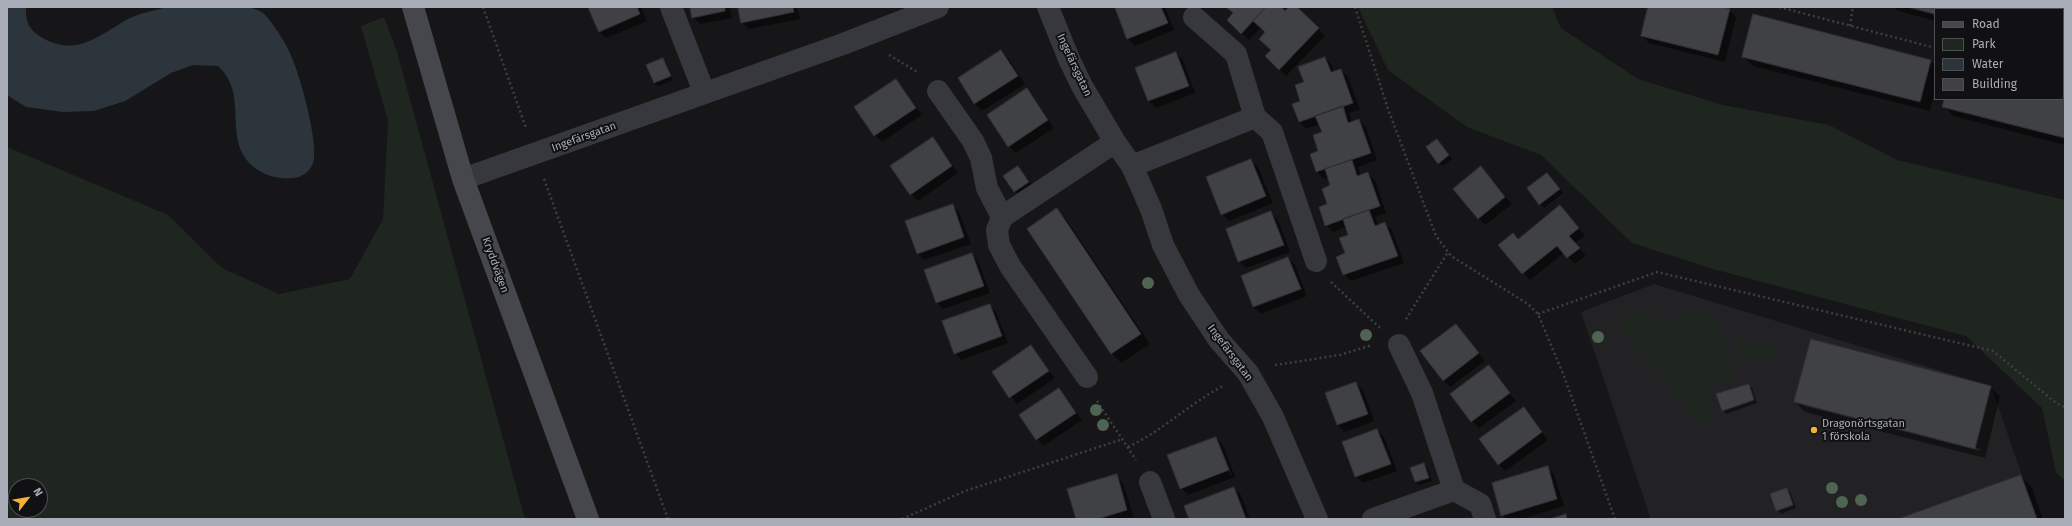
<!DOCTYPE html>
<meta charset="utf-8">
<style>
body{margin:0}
#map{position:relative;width:2072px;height:526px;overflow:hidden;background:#161618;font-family:"Fira Sans",sans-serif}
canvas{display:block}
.frame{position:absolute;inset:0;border:8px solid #a8adb8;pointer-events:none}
.legend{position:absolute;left:1934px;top:8px;width:130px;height:92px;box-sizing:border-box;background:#111113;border:1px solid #4d4f55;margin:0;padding:5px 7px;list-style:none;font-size:12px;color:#a8adb8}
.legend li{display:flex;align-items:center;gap:8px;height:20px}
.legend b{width:20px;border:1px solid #4d4f55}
.north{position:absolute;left:8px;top:478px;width:40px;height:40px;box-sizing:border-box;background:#111113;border:1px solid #4d4f55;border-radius:50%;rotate:59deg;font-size:11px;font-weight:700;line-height:16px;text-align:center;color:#a8adb8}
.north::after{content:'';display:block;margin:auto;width:14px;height:18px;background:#f2b134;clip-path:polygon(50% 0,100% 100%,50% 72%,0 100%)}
</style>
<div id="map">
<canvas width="2072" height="526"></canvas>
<div class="frame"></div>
<ul class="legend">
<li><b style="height:5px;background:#45474d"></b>Road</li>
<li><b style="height:11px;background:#1e261f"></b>Park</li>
<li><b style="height:11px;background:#2c353c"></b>Water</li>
<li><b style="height:11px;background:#404145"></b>Building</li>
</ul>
<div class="north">N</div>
</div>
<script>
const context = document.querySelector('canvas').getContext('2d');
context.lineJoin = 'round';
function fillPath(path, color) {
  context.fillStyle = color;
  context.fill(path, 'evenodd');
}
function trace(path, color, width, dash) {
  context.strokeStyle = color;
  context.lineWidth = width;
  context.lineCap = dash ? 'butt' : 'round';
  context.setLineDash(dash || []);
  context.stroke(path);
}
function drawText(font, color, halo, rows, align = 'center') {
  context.font = font + ' "Fira Sans",sans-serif';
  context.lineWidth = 4;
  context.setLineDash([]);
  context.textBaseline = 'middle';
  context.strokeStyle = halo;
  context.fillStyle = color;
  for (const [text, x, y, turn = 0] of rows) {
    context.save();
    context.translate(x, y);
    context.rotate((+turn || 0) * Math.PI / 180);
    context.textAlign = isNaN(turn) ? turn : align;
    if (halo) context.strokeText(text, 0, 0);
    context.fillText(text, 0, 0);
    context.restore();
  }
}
const built = new Path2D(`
 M1654 284 1991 386 2037 519H1651L1581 312Z`);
const green = new Path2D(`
 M1358 7H1552L1561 28 1638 79 1723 105 1829 125 1897 160 2065 200V481L2056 472 2042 408 1966 336 1713 269 1632 243 1541 155 1467 127 1388 70Z
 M384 17 397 52 525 519H7V147L168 215 222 268 279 294 350 279 383 219 388 121 361 26ZM16 486H40V510H16Z
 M1692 309 1706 312 1712 319 1734 364 1730 381 1706 391C1709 402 1720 416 1709 425L1690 418 1669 383 1657 368 1627 337 1617 320 1635 310H1643L1661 322H1673Z
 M1730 338 1774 347 1770 363 1742 358Z`);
const water = new Path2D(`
 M7 7H26C25 21 29 30 41 37 76 58 98 36 128 19 138 14 152 11 163 8 174 5 188 7 200 7 216 7 251 3 263 13 270 19 284 40 288 49 299 70 316 133 314 156 314 168 305 177 293 178 282 179 268 177 258 170 218 143 252 97 218 66L193 65 171 73 125 101 94 111 63 112 26 107 7 95Z`);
const shadow = new Path2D(`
 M589 7H641L647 21 606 38 599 31Z
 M691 7H730L732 18 700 24 693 17Z
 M739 7H797L800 19 749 29 742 23Z
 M1116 7H1165L1174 30 1135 46 1128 39Z
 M1227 7H1280L1285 13 1291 7H1296L1325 36 1286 76 1266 56 1272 50 1267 32 1261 27 1249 40 1228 20 1234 14Z
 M1649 7H1719L1729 10 1736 17 1725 62 1649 43 1642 36Z
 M1894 7H2065V54L2063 53V9H1935V21L1898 11Z
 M1001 51 1008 58 1025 84 982 111 975 104 959 78Z
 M1176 53 1183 60 1195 93 1156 108 1149 101Z
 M1743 56 1930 61 1935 65V90L1930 111 1753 66Z
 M1325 58 1332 65 1334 72 1341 70 1348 77 1360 110 1349 113 1352 122 1359 120 1366 127 1377 160 1358 167 1361 176 1368 173 1375 180 1386 213 1375 217 1378 225 1385 223 1392 230 1404 263 1351 281 1344 274 1349 236 1346 227 1333 232 1326 225 1332 186 1329 177 1324 179 1317 172 1311 154 1319 151 1323 133 1320 124 1306 129 1299 122 1305 83Z
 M663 59 666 62 673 80 658 86 654 83Z
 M896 80 922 115 882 142 875 135Z
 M1026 89 1033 96 1054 128 1016 153 1009 146 988 115Z
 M2063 93H2065V145L1953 116 1944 106 1945 99H2063Z
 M933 138 958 173 918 201 911 194Z
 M1440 144 1452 159 1443 166 1439 163Z
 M1251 160 1258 167 1273 203 1229 221 1222 214Z
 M1481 168 1512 204 1485 225 1478 218Z
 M1021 170 1032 185 1018 195 1015 191Z
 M1550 177 1563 193 1544 208 1528 189Z
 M952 205 959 212 971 244 924 260 917 253Z
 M1560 206 1585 236 1575 243 1586 256 1575 264 1564 253 1530 280 1500 245 1518 240Z
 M1057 210 1066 219 1150 344 1121 363 1112 353Z
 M1271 213 1278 220 1290 252 1246 268 1239 261Z
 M971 254 978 261 990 293 943 309 936 302Z
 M1288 258 1295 265 1307 296 1261 314 1254 307 1242 276Z
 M989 305 996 312 1008 343 961 360 955 353Z
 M1456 325 1485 361 1450 387 1443 380Z
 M1031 347 1055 378 1017 404 993 373Z
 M1488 366 1516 401 1479 428 1472 421Z
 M1356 383 1363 390 1374 421 1344 432 1338 425Z
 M1749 385 1752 388 1757 403 1726 414 1722 410Z
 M1990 387 2000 396 1985 458 1805 412 1795 402ZM1805 404 1980 449V451L1805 406Z
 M1059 389 1082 420 1044 446 1037 439Z
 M1524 408 1548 440 1505 471 1498 464Z
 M1377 430 1384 437 1397 471 1363 483 1356 476Z
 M1216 438 1223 445 1235 477 1188 495 1181 488ZM1218 445H1220L1232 475H1230Z
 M1424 464 1427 467 1432 481 1419 485 1415 482 1411 468Z
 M1547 467 1554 474 1564 506 1521 519H1506L1502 515Z
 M1116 476 1123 483 1134 517 1128 519H1077Z
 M2021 476 2032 488 2043 519H1901Z
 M1234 488 1241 495 1250 519H1190Z
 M1787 489 1790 492 1796 508 1781 514 1777 510Z`);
const building = new Path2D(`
 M588 7H637L640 14 599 32Z
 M690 7H725V11L692 18Z
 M738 7H793L794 12 741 23Z
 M1115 7H1161L1168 23 1127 39Z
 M1226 7H1266L1241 34 1227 20 1233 13Z
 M1266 7H1281L1285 11 1289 7H1297L1319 28 1279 70 1265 56 1271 50 1259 39 1265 32 1253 21Z
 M1648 7H1723L1730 9 1718 55 1641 36Z
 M1908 7H2065V47H2063V9H1935V14Z
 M1753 14 1931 60 1920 102 1742 57Z
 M1001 50 1018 76 974 104 958 78Z
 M1176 52 1189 86 1148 101 1135 68Z
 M1325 57 1331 72 1341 69 1353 103 1299 122 1292 104 1300 101 1295 85 1304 82 1298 67Z
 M663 58 671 76 654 83 646 65Z
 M896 79 916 108 874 136 854 107Z
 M1027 88 1048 120 1008 147 987 115Z
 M2063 92H2065V138L1942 107 1944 99H2063Z
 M1343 106 1348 123 1359 119 1371 153 1316 172 1310 154 1318 151 1313 135 1322 132 1315 116Z
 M933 137 952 166 910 195 890 166Z
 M1437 139 1449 155 1438 164 1426 147Z
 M1251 159 1266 196 1221 215 1206 177Z
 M1352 160 1357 176 1368 172 1380 206 1325 226 1319 207 1327 204 1322 189 1330 185 1325 169Z
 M1018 166 1029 182 1014 192 1003 176Z
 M1481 166 1505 197 1478 219 1453 189Z
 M1547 173 1560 189 1539 205 1527 188Z
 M953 204 964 237 917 254 905 221Z
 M1560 205 1579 228 1569 236 1580 248 1567 258 1557 246 1522 274 1498 245 1513 233 1518 239Z
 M1057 208 1141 334 1111 354 1027 229Z
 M1369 210 1375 226 1385 222 1398 256 1343 275 1336 257 1345 253 1339 238 1348 235 1343 219Z
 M1271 211 1284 245 1238 262 1226 229Z
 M972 253 984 286 936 303 924 270Z
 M1288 257 1301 289 1253 307 1241 276Z
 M990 304 1002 336 954 354 942 321Z
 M1456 324 1479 353 1443 381 1420 351Z
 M1811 339 1991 386 1975 449 1794 402Z
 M1031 345 1049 371 1009 398 992 372Z
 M1489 365 1510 393 1471 422 1450 394Z
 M1356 382 1368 414 1337 425 1325 393Z
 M1749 384 1754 400 1722 411 1716 394Z
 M1059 388 1076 413 1036 440 1019 415Z
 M1524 407 1542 432 1498 465 1479 439Z
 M1377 429 1391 464 1355 477 1342 442Z
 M1216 437 1229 470 1180 489 1167 455Z
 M1424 463 1429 478 1415 482 1410 468Z
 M1548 466 1557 499 1501 516 1492 483Z
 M1117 474 1127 510 1098 519H1076L1067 489Z
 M2021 475 2037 519H1898Z
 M1234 487 1246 519H1189L1184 506Z
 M1787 488 1793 505 1776 511 1770 494Z
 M1566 514 1567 519H1550Z`);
const path = new Path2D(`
 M483 7 526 128
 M1355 7 1388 109 1436 236 1451 256 1528 304 1538 314 1564 376 1615 519
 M1779 7 1935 48
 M1850 26 1853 7
 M889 55 919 73
 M2063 81 2065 82
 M544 179 668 519
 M1331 282 1380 328
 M1538 314 1657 272 1993 351 2056 403 2065 407
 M1406 319 1448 252
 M1275 365 1340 355 1372 345
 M1097 401 1136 460
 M1128 447C1162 431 1189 404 1223 386
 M902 519 965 491 1123 439`);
const street = new Path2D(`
 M671 7 704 92
 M1048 7 1069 59 1082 86 1115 142 1132 166 1151 209 1163 245 1189 295 1219 340 1248 373 1273 417 1317 519
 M1194 17 1236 54 1255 117
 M938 91 973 141 981 158 987 188 1002 217
 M1132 166 1255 117 1272 132 1316 261
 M463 179 843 44 938 7
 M1399 345 1422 393 1454 490
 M1087 377 1010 266 999 245 997 230 1002 217 1115 142
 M1150 482 1164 519
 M1373 519 1454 490 1480 504 1485 519`);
const secondary = new Path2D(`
 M413 7 463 179 588 519`);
const trees = [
 [1148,283],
 [1366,335],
 [1598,337],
 [1096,410],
 [1103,425],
 [1832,488],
 [1861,500],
 [1842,502]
];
const markers = [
 [1814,430,4,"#f2b134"]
];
const streetNames = [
 ["Ingefärsgatan",1074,65,65],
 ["Ingefärsgatan",584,137,-20],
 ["Kryddvägen",495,265,70],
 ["Ingefärsgatan",1230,353,53]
];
const poiNames = [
 ["Dragonörtsgatan",1822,424],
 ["1 förskola",1822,437]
];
fillPath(built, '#222225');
fillPath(green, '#1e261f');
fillPath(water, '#2c353c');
fillPath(shadow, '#0007');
fillPath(building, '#404145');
trace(building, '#303034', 1);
trace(path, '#3d3f44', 2.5, [2, 3]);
trace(street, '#37383d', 22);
trace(secondary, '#45474d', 22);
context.fillStyle = '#506452';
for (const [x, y] of trees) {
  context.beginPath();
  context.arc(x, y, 6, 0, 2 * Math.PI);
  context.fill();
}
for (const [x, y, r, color] of markers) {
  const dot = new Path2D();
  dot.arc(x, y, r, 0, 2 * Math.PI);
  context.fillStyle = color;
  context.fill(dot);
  trace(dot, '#111113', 1.5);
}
drawText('11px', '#a8adb8', '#111113', streetNames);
drawText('11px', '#a8adb8', '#111113', poiNames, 'left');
</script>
